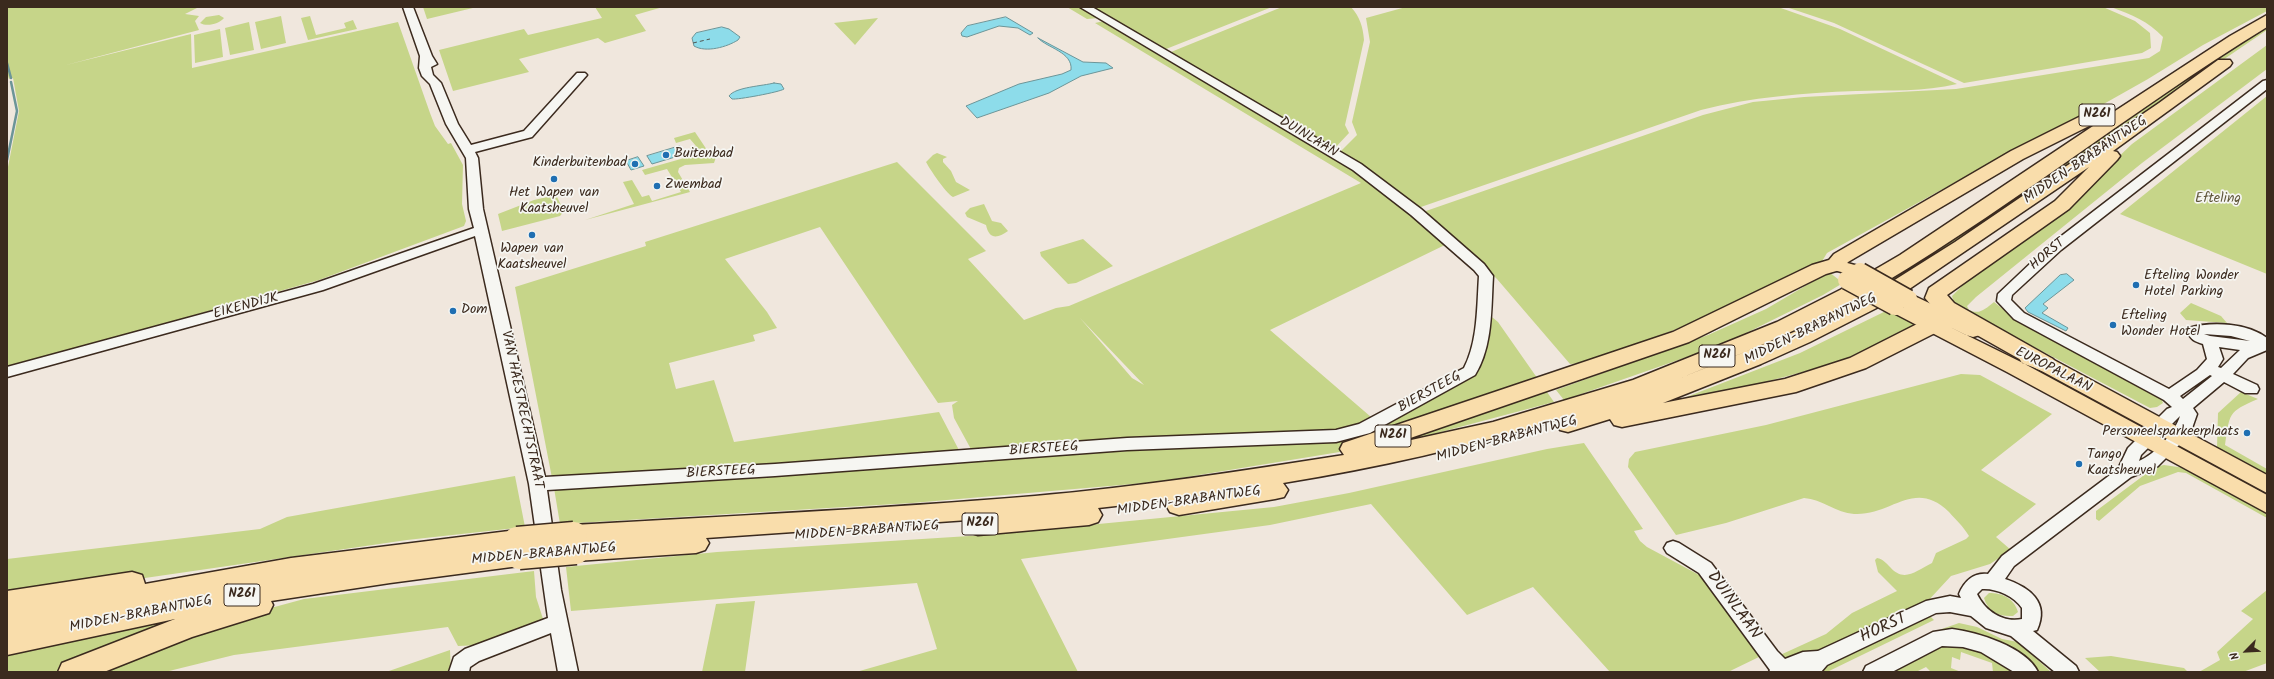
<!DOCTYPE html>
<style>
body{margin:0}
#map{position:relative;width:2274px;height:679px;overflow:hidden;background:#f0e7dd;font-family:Kalam,sans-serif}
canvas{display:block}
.frame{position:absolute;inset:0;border:8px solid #3b2a1e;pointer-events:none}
.north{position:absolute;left:2226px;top:631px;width:40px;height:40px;-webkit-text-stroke:3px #f6f6f2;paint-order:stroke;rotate:246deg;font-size:11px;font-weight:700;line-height:16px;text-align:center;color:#3b2a1e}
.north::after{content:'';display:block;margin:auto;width:14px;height:18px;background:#3b2a1e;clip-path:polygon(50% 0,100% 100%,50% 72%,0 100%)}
</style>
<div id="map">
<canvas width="2274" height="679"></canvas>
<div class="frame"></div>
<div class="north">N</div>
</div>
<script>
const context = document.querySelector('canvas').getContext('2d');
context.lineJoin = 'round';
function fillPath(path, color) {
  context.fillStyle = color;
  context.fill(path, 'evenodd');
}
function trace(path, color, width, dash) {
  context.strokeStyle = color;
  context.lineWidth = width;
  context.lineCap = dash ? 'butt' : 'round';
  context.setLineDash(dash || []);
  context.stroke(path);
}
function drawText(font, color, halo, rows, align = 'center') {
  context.font = font + ' Kalam,sans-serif';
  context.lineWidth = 3.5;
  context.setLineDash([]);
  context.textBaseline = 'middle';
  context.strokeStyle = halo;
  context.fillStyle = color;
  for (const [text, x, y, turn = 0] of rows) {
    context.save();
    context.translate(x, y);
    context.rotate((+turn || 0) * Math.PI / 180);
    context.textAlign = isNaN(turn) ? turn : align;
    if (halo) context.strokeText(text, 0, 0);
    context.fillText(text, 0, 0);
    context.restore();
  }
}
const green = new Path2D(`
 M7 7H199L185 14 199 16 195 21 199 30 66 65 191 34 192 68 398 22 430 113 435 126 448 144 451 143 463 165 462 204 466 221 464 226 319 280 177 320 176 324 7 367V172L19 111 13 78 9 79 7 72Z
 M423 7H477L427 19Z
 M595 7H663L635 15 646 31 605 43 598 38 519 59 529 72 453 91 439 50 524 29 528 35 602 18Z
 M1067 7H1081L1099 18 1087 19Z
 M1092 7H1272L1161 51Z
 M1282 7H1351C1360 17 1363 27 1364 40L1345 125 1349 133 1334 149 1166 54Z
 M1406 7H1778L1840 29 1957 84C1924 92 1889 90 1856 91 1802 93 1752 97 1701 110L1418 208 1340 152 1357 135 1352 122 1370 42 1366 18Z
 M1786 7H2103L2135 21 2150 33 2151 48 2142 53 1964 83 1834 23Z
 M2111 7H2267V11L2203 45 2148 79 2070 123 2037 137 1827 253 1821 263 1720 313 1585 363 1570 364 1497 279 1469 252 1423 212 1703 115 1753 102 1804 97 1956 89 2149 58 2160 51 2163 37C2148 21 2132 15 2111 7Z
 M219 15 224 18C219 24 207 27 200 23L206 17Z
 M281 16 286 43 261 49 255 22Z
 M310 16 316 35 346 28 344 23 353 20 357 29 308 40 301 18Z
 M878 18 855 45 834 23Z
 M1104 21C1186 72 1273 116 1354 169 1387 190 1418 219 1449 243L1270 330 1371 417 1348 430 972 451 954 418 952 405 958 401 938 403 820 227 725 259 767 312 777 328 753 335 755 341 669 363 676 389 714 380 734 442 939 412 960 452 749 468 552 478 515 287 646 246 645 242 897 162 986 251 968 259 1024 320 1056 308 1069 306 1361 183 1095 23ZM1080 318 1144 385 1132 378Z
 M249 22 254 50 230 55 225 28Z
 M2267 23V30L1893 284 1886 280Z
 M220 29 223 57 195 63 194 35Z
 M2267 45V69L2142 163 1976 297 1967 306 1969 310C1980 315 1985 309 1994 302L2008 313 2161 397 2163 403 2157 407 2150 408 1960 308 1954 303 1952 296 1966 282 2063 210 2132 144Z
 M2267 96V274L2120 214 2130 206Z
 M695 132 709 153 718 151 714 163 685 165 679 168 678 172 690 192 585 220 634 204 623 182 632 180 642 197 649 195 652 201 681 192 667 169 645 175 642 170 695 155 690 148 696 146 690 139 676 143 674 138Z
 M937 153 947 157 943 159V162L951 171 956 182 970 190 953 197C945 192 931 171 926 162L933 155Z
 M556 195 564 211 560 216 502 231 498 214 534 200Z
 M984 204 992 221 1001 223 1008 231C997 239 989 239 986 225L967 217 965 213 970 208Z
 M1083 239 1113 266 1076 283 1068 284 1041 256 1040 252Z
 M1829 272 1843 283 1823 295 1724 344 1564 400 1556 390 1708 335 1766 309Z
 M2191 303 2221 316 2227 323 2186 320 2180 313Z
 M1892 308 1919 323 1840 362 1660 410 1658 408 1800 353Z
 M1487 313 1498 322 1554 402 1407 441 1156 482 912 503 560 524 554 488 1268 442 1385 424 1480 369Z
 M1961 374 1980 375 2052 414 1981 470 2036 504 1996 537 2011 550 1990 564 1951 576 1926 603 1796 660 1789 661 1778 656 1826 634 1852 613 1897 591 1878 572 1875 560 1877 558C1883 559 1886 563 1890 567 1904 583 1916 571 1932 563L1936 553 1966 539 1969 536C1963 526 1956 520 1949 512 1914 478 1892 516 1854 514 1836 513 1822 499 1804 498L1726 523 1676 535 1628 467 1629 459 1635 452 1766 425Z
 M2241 392 2258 399C2227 412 2230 414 2225 445L2267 469V474L2217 447 2218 413Z
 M1584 443 1643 529 1634 531 1640 541 1647 547 1701 576 1761 656 1728 672H1610L1533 587 1467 615 1371 504 1270 525 1021 559 1078 672H856L937 649 917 583 571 611 566 567 717 552 985 535 1274 507 1349 493 1547 449Z
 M2164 465 2185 468 2267 512V518L2186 473 2178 472 2140 486 2099 521 2096 519V511L2155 467Z
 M515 476 525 527 407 540 7 598V559L260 529 287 517Z
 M534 571 536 597 544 622 481 645 458 646 448 627 234 655 165 672H80L186 631 304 599Z
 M2267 590V663L2243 672H2199L2220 660 2217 652 2253 619 2241 611Z
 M1989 593C2002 593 2014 598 2018 612L2013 616C1999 617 1988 612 1984 598Z
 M755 601 745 672H702L716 604Z
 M227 608 64 672H7V656Z
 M1929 615 1934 620 1827 672H1816L1826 668 1831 662Z
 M1959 623 1977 627 2002 639 2018 642 2051 672H2033L1933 632Z
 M1944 642 1976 647 2021 672H1993L1992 663 1961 652 1960 660 1952 657 1951 668 1961 672H1931L1926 667 1916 672H1884Z
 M450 650 451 672H386Z
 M2111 656 2184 668 2187 671 2100 672 2085 658Z`);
const water = new Path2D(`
 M1006 17 1033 33 1030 35 1018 28 999 26 967 37 962 36 961 33 967 26Z
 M722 27 729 29 740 37 738 40C727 47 706 53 694 46L692 38 696 33Z
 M1038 38 1083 62 1106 63 1113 68 1081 76 1049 93 977 118 966 106 1019 84 1062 74 1071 70C1073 52 1047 48 1038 38Z
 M774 83 781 84 784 89C780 92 737 100 732 99L729 96C735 87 763 86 774 83Z
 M680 146 685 154 652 164 647 156Z
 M638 157 644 166 631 170 626 161Z
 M2067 274 2074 280 2043 304 2048 308 2042 313 2068 328 2066 331 2028 312 2025 308 2060 275Z`);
const stream = new Path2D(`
 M7 63 11 78
 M7 160 17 111 11 82`);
const ferry = new Path2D(`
 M693 43 710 39`);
const minor = new Path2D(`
 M403 7H413L432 56 437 64 431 67 433 75 441 83 458 124 471 145 524 131 577 73H585L587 75 532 137 475 152 478 158 483 209 545 477 775 464 1127 438 1336 430 1359 424 1464 368C1478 341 1477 306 1479 276L1474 270 1411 215 1353 170 1080 7H1092L1361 164 1421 209 1484 264 1493 276C1491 308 1493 346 1475 375L1370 433 1336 442 1127 450 775 476 547 490 561 590 578 672H558L551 633 479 661 470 667 469 672H449L454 657 465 649 548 618 529 484 475 236 323 290 7 377V367L313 284 474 228 469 209 466 158 446 124 430 84 422 76 419 68 420 56Z
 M2267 80V89L2061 250 2012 295 2011 300 2024 313 2169 389 2197 370 2207 359 2203 344C2194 341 2191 340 2187 331L2189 328C2211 321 2248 323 2267 338V350L2248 358 2233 374 2257 385 2259 389 2257 393H2245L2224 382 2193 408 2197 414 2190 434 2158 466 2131 477 2014 566 2005 579C2029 587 2050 602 2037 630L2033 631 2076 666 2079 672H2055L2011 636 1986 628 1971 616 1950 612 1936 613 1827 665 1821 672H1769L1770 670 1699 573 1667 553 1664 548 1667 543 1673 541 1679 543 1711 563 1777 651 1785 659 1803 652 1818 651 1926 601 1950 596 1961 598 1959 594C1964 581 1974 572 1988 574L2002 556 2118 469 2128 448 2167 409 2172 407 2164 400 2014 319 1997 301 1998 294 2051 244 2263 81ZM2204 334 2231 336 2250 341 2210 336ZM2219 347 2240 350 2221 368 2218 367 2223 359ZM2210 375 2212 376 2183 399 2180 396ZM2180 416C2175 433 2155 454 2139 461L2141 455ZM1982 589C1996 588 2014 596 2022 608V619C2003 623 1985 611 1977 594Z
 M1952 629C1977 632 2026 647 2038 672H2014L1981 652 1963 647 1942 646 1892 672H1863L1866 666 1933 632Z`);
const major = new Path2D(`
 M1836 260 1866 268 1869 272 1866 276 1860 277 1830 269 1827 265 1830 261Z
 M1908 293 1980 327 1982 331 1980 335 1973 337 1966 335 1948 326 2021 362 2267 495V513L2007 372 1888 310 1886 306 1888 302H1901L1899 299 1902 295Z
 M2029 352 2052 359 2267 475V493L2038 369 2022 363 2019 358 2022 353Z`);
const highway = new Path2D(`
 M2267 15V27C2127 113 1998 218 1855 300 1798 331 1738 355 1678 379L1794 332 1882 288 1955 242 2159 103 2218 60H2230L2232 63 2230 66 2113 151 2117 152 2120 156 2117 160 2069 209 1947 295 1954 303 2053 359 2056 364 2053 369 2045 372 2037 369 1938 313 1925 298 1929 288 2055 201 2089 167 1896 298 1810 342 1761 364 1663 403 1785 379 1850 358 1923 321 1931 319 1950 321 1953 326 1950 331 1935 333 1866 368 1796 392 1622 427 1614 425 1610 419 1568 432 1560 430 1556 424 1559 419C1469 447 1376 468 1283 483L1288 490 1284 497 1275 499 1179 515 1170 512 1166 505 1169 500 1098 508 1102 515 1098 522 1089 525 978 535 969 532 965 525 968 520 706 538 709 543 705 550 696 553 576 561 567 558 563 551 568 543 565 542 561 535 565 528 574 525C728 516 882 509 1035 496 1139 487 1241 471 1344 455L1340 449 1343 443 1673 332 1812 265 1829 260 1834 254 2011 151 2099 107H2111L2114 111 2112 113 2230 36ZM2105 118 1900 255 1840 290 1777 322 1633 380 1493 422 1393 444 1689 342 1826 274 1843 269 1848 262 2023 159Z
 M517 530 526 533 530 540 525 548 528 549 532 556 528 563 519 566 390 583 271 601 273 605 269 613 192 637 104 672H58L62 663 175 619 7 655V591L132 572 142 575 145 584 291 558Z`);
const majorBridge = new Path2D(`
 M1860 272 1908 299
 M1847 280 1895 306`);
const highwayBridge = new Path2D(`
 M517 540 574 535
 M519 556 576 551`);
const markers = [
 [666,155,4,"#1f6fb2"],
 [635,164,4,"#1f6fb2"],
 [554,179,4,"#1f6fb2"],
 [657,186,4,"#1f6fb2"],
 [532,235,4,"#1f6fb2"],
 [2136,285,4,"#1f6fb2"],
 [453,311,4,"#1f6fb2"],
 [2113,325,4,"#1f6fb2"],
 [2247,433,4,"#1f6fb2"],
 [2079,464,4,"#1f6fb2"]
];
const shields = [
 [2097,115,36],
 [1717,356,36],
 [1393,436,36],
 [980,524,36],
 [242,595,36]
];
const shieldNames = [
 ["N261",2097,115],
 ["N261",1717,356],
 ["N261",1393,436],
 ["N261",980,524],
 ["N261",242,595]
];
const streetNames = [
 ["DUINLAAN",1308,138,31],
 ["MIDDEN-BRABANTWEG",2086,161,-34],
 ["HORST",2048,255,-40],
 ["EIKENDIJK",246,307,-15],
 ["MIDDEN-BRABANTWEG",1811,330,-26],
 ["EUROPALAAN",2053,371,27],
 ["BIERSTEEG",1430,393,-29],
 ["VAN HAESTRECHTSTRAAT",521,410,78],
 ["MIDDEN-BRABANTWEG",1507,440,-15],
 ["BIERSTEEG",1044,450,-4],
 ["BIERSTEEG",721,473,-3],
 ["MIDDEN-BRABANTWEG",1189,502,-8],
 ["MIDDEN-BRABANTWEG",867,532,-4],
 ["MIDDEN-BRABANTWEG",544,555,-5],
 ["MIDDEN-BRABANTWEG",141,615,-11]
];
const poiNames = [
 ["Buitenbad",674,155],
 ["Kinderbuitenbad",627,164,"right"],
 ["Zwembad",665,186],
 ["Het Wapen van",554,194,"center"],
 ["Kaatsheuvel",554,210,"center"],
 ["Wapen van",532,250,"center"],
 ["Kaatsheuvel",532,266,"center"],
 ["Efteling Wonder",2144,277],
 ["Hotel Parking",2144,293],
 ["Dom",461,311],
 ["Efteling",2121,317],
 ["Wonder Hotel",2121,333],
 ["Personeelsparkeerplaats",2239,433,"right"],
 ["Tango",2087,456],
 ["Kaatsheuvel",2087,472]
];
const parkNames = [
 ["Efteling",2218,200]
];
const nearStreetnames = [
 ["DUINLAAN",1733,606,54],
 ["HORST",1884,629,-25]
];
fillPath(green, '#c6d589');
fillPath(water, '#8ddcea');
trace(water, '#6c9598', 1);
trace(stream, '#6c9598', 2.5);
trace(ferry, '#505651', 1, [4, 3]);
trace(minor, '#3b2a1e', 3);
trace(major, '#3b2a1e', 3);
trace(highway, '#3b2a1e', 3);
fillPath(minor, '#f6f6f2');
fillPath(major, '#f9ddab');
fillPath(highway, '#f9ddab');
trace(majorBridge, '#3b2a1e', 21, []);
trace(highwayBridge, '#3b2a1e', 29, []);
trace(majorBridge, '#f9ddab', 18);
trace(highwayBridge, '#f9ddab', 26);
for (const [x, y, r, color] of markers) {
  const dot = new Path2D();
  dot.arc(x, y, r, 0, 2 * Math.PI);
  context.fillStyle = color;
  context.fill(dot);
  trace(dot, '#f6f6f2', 1.5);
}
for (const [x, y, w] of shields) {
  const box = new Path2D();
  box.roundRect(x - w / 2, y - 11, w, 22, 3);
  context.fillStyle = '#f6f6f2';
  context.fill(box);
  trace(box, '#3b2a1e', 1);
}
drawText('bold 13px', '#3b2a1e', null, shieldNames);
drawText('14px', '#3b2a1e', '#f6f6f2', streetNames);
drawText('14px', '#3b2a1e', '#f6f6f2', poiNames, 'left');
drawText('14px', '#5e5539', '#f6f6f2', parkNames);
drawText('17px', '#3b2a1e', '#f6f6f2', nearStreetnames);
</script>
